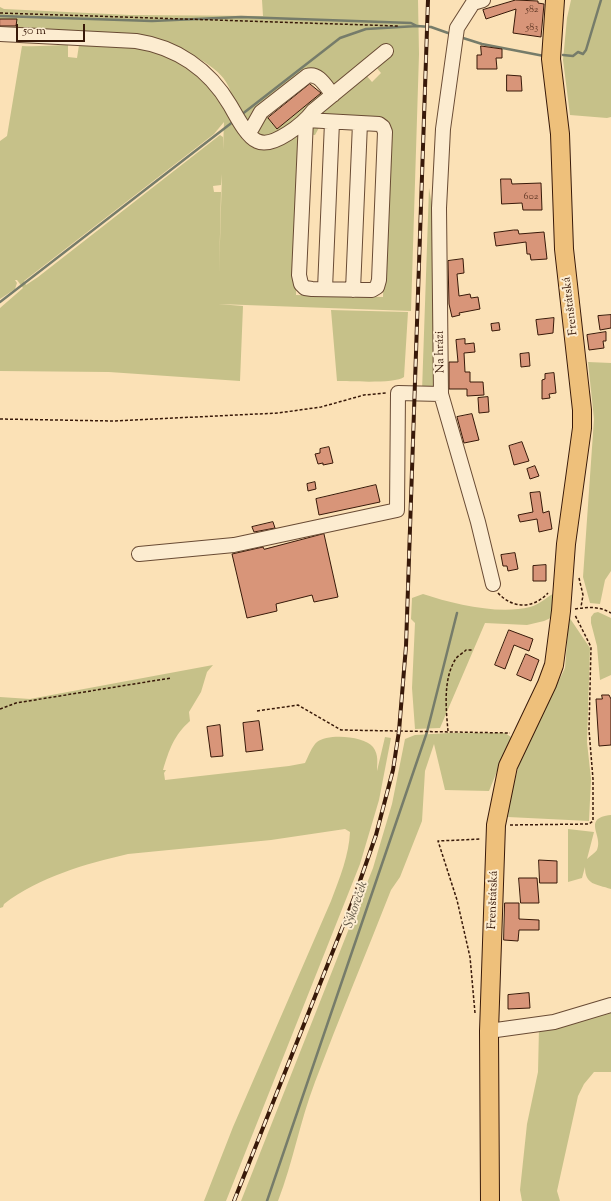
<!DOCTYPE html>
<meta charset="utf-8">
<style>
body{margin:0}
#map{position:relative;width:611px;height:1201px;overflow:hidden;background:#fbe1b6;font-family:"Sorts Mill Goudy",serif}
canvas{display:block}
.scale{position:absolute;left:16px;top:24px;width:69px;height:18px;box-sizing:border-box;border:2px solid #381909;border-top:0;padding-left:5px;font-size:12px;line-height:14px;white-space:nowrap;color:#381909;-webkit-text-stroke:3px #fcecd0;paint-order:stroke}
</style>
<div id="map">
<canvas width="611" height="1201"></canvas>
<div class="scale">50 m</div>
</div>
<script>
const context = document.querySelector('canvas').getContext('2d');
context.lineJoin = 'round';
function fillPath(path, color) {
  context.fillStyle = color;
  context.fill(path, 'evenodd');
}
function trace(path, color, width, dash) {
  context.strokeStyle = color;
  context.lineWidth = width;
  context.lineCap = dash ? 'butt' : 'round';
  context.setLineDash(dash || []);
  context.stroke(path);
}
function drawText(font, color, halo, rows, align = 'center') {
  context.font = font + ' "Sorts Mill Goudy",serif';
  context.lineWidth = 4;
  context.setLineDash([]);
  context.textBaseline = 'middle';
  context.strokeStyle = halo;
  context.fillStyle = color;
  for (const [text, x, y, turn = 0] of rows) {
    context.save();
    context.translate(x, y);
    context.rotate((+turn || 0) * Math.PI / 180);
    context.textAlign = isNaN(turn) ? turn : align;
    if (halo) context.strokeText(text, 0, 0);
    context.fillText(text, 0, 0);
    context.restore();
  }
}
const green = new Path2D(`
 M262 0H418L419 54 411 311 218 304 243 306 240 381 109 372 0 371V308L23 288 17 280H15L17 283 15 289 0 299V141L7 136 22 46C38 47 52 45 68 45V57L77 58 79 45H120L155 49 193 70 214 92 224 110 235 102C232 96 230 88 226 82 216 64 175 45 156 38L16 29V19H0V7L4 9 130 15 263 16ZM376 67 381 73 372 82 366 75ZM312 80 322 92 277 129 265 114ZM321 118 389 121 383 297 296 295 301 134 315 135 321 124ZM224 122 223 150V137L220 135 38 277 26 285 24 281 214 134ZM222 174 219 275 221 192H214L213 186 221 185Z
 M571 0H611V117L607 118 570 115 563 60 567 18Z
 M429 188 437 234 438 387 422 391Z
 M331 310 408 312 404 377C396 384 350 381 337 381Z
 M588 362 611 363V571L605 580 600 604 590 603 583 577 594 419Z
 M557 592 555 616 544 621 527 625 485 623 440 728 415 729 412 688 415 623 411 619 412 598 423 594C453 604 499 615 530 607 541 604 547 596 557 592Z
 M598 612 611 618V675L600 680 597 646 591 623V617L594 613Z
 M569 617 590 648 587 742 591 779 589 821 508 817 510 800 520 760 565 668Z
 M213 665 207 672 201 692 189 712 190 721C174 735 169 750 163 770H166L164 773 165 780 289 766 305 763C308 757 312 746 317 742 328 733 365 736 373 747 379 755 377 763 377 771L385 737 391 738 379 800 360 864 226 1201H204L233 1127 331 901C340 877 349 855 350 832L345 829 271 840 128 854C85 864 39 877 4 904L3 907 0 908V697L30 699Z
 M449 733H505L511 737 489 791 445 790 434 744 425 771 422 821 400 877 391 890C366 954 339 1018 315 1082 300 1121 293 1162 278 1201H241L373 868 392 804 405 739 415 735Z
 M611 815V889C596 884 585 885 585 867L582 878 568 882V829L594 832 587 859C590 856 595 853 597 850 604 836 581 818 611 815Z
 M611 1009V1072H594L584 1084 578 1096 557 1191 560 1201H522L520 1190 527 1124 538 1072 539 1028Z`);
const stream = new Path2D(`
 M0 16 152 21 241 17 411 23 417 26
 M463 38 482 44 544 56
 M563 55 573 56 578 52 583 54 586 50 601 0
 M241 115 340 38 366 29 417 26 431 27 448 33
 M0 302 234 121
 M267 1201 427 732 457 613`);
const building = new Path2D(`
 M516 0 538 1V3L544 4 541 37 513 33 516 9 486 19 483 10Z
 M0 19H17L16 26H0Z
 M481 46 502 49V58H496L497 69H477V55H481Z
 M507 75 521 76 522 91H507Z
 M310 84 321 93 277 129 268 118Z
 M501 179H511L512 184 541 183 542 210H523L522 203 502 204Z
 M514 230H518L519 234 544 232 547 259 531 260 530 254H527L526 242 496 246 494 233Z
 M463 259 464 273 457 274 459 296 470 294 471 298 478 297 480 309 459 313 460 315 452 317 449 304 448 261Z
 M611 315V328L600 330 598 316Z
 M554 318 553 333 538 335 536 320Z
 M499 323 500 330 492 331 491 324Z
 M606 332V341H603L604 348 589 350 587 335Z
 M465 339V344L474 343 475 352 464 353 465 372H470V382H483L484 395 467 396V389H449V362H458L456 340Z
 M529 353 530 366 521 367 520 354Z
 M554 373 556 393 549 394 550 398 542 399V380L545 379V374Z
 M488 397 489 412 479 413 478 398Z
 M472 414 479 440 464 443 457 417Z
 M522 442 529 461 514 465 509 446Z
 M329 447 333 463 323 465V463L318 464 315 454 320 453V449Z
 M535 466 539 476 530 479 527 469Z
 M315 482 316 489 308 491 307 484Z
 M376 485 380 502 319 515 316 499Z
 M540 492 543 513 549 511 552 529 539 532 537 519 520 522 518 515 533 512 530 493Z
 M273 522 275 528 254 532 252 527Z
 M324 534 338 597 314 602 312 595 276 604 277 611 247 618 232 554 263 547 264 549Z
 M515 553 518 569 508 571 507 566H503L501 555Z
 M546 565V581H533V566Z
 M509 630 533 639 529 651 514 645 505 669 495 665Z
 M526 654 539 660 531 681 517 675Z
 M602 695H609L611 699V745L599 746 596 699H602Z
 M259 721 263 750 246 752 243 723Z
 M220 725 223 756 211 757 207 727Z
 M539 860 557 861V883H540Z
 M519 878H537L539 903H521Z
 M505 903H519V919L539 920V930H519L518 941 504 940Z
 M529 993 530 1008 508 1009V995Z`);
const path = new Path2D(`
 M0 13 398 26
 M0 419 113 421 278 413 321 407 364 395 386 393
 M579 578 583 595 581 607
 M498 593C513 609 533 609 548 593
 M575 609C588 607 599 606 611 613
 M0 709 16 703 171 678
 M257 711 298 705 341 730 510 733
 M448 731C446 709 443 680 455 660 457 656 463 653 466 650H473
 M510 825 589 824 593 821V779L589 730 591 647 575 615
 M475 1013 470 957 457 900 438 841 481 839`);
const minor = new Path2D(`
 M483 0 473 3 457 28 443 129 439 208 441 394 478 522 493 584
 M0 34 136 41C176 47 209 69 230 105 236 115 246 136 257 141 273 149 304 123 313 111L386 51
 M306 120 379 124 383 127 385 132 379 280 377 287 372 290 312 289 305 288 301 284 299 275Z
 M248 131 252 128 261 112 307 76C319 72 326 87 333 95
 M325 289 332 122
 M353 290 360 123
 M139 554 234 545 397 510 398 393 441 394
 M489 1031 554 1022 611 1005`);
const major = new Path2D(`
 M490 1201 489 1031 496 825 508 766 547 684 554 665 561 611 566 544 582 428V410L564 249 560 134 551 59 555 0`);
const rail = new Path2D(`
 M234 1201 354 898 376 835 393 770 399 731 406 646 428 0`);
const numberNames = [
 ["582",532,10],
 ["583",532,28],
 ["602",531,197]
];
const streetNames = [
 ["Frenštátská",571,306,-97],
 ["Na hrázi",441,352,-91],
 ["Frenštátská",494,900,-88]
];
const waterNames = [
 ["Sýkoreček",357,905,-71]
];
fillPath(green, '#c6c189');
trace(stream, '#767c6a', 2.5);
fillPath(building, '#d89579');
trace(building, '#381909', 1);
trace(minor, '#694b34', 16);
trace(major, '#381909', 20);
trace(path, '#381909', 1.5, [3, 2]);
trace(minor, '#fcecd0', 14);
trace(major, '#eec07b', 18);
trace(rail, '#381909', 4);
trace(rail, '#fcecd0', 2.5, [8]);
drawText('10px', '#603825', null, numberNames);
drawText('12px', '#381909', '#fcecd0', streetNames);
drawText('italic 13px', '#5c5342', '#fcecd0', waterNames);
</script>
